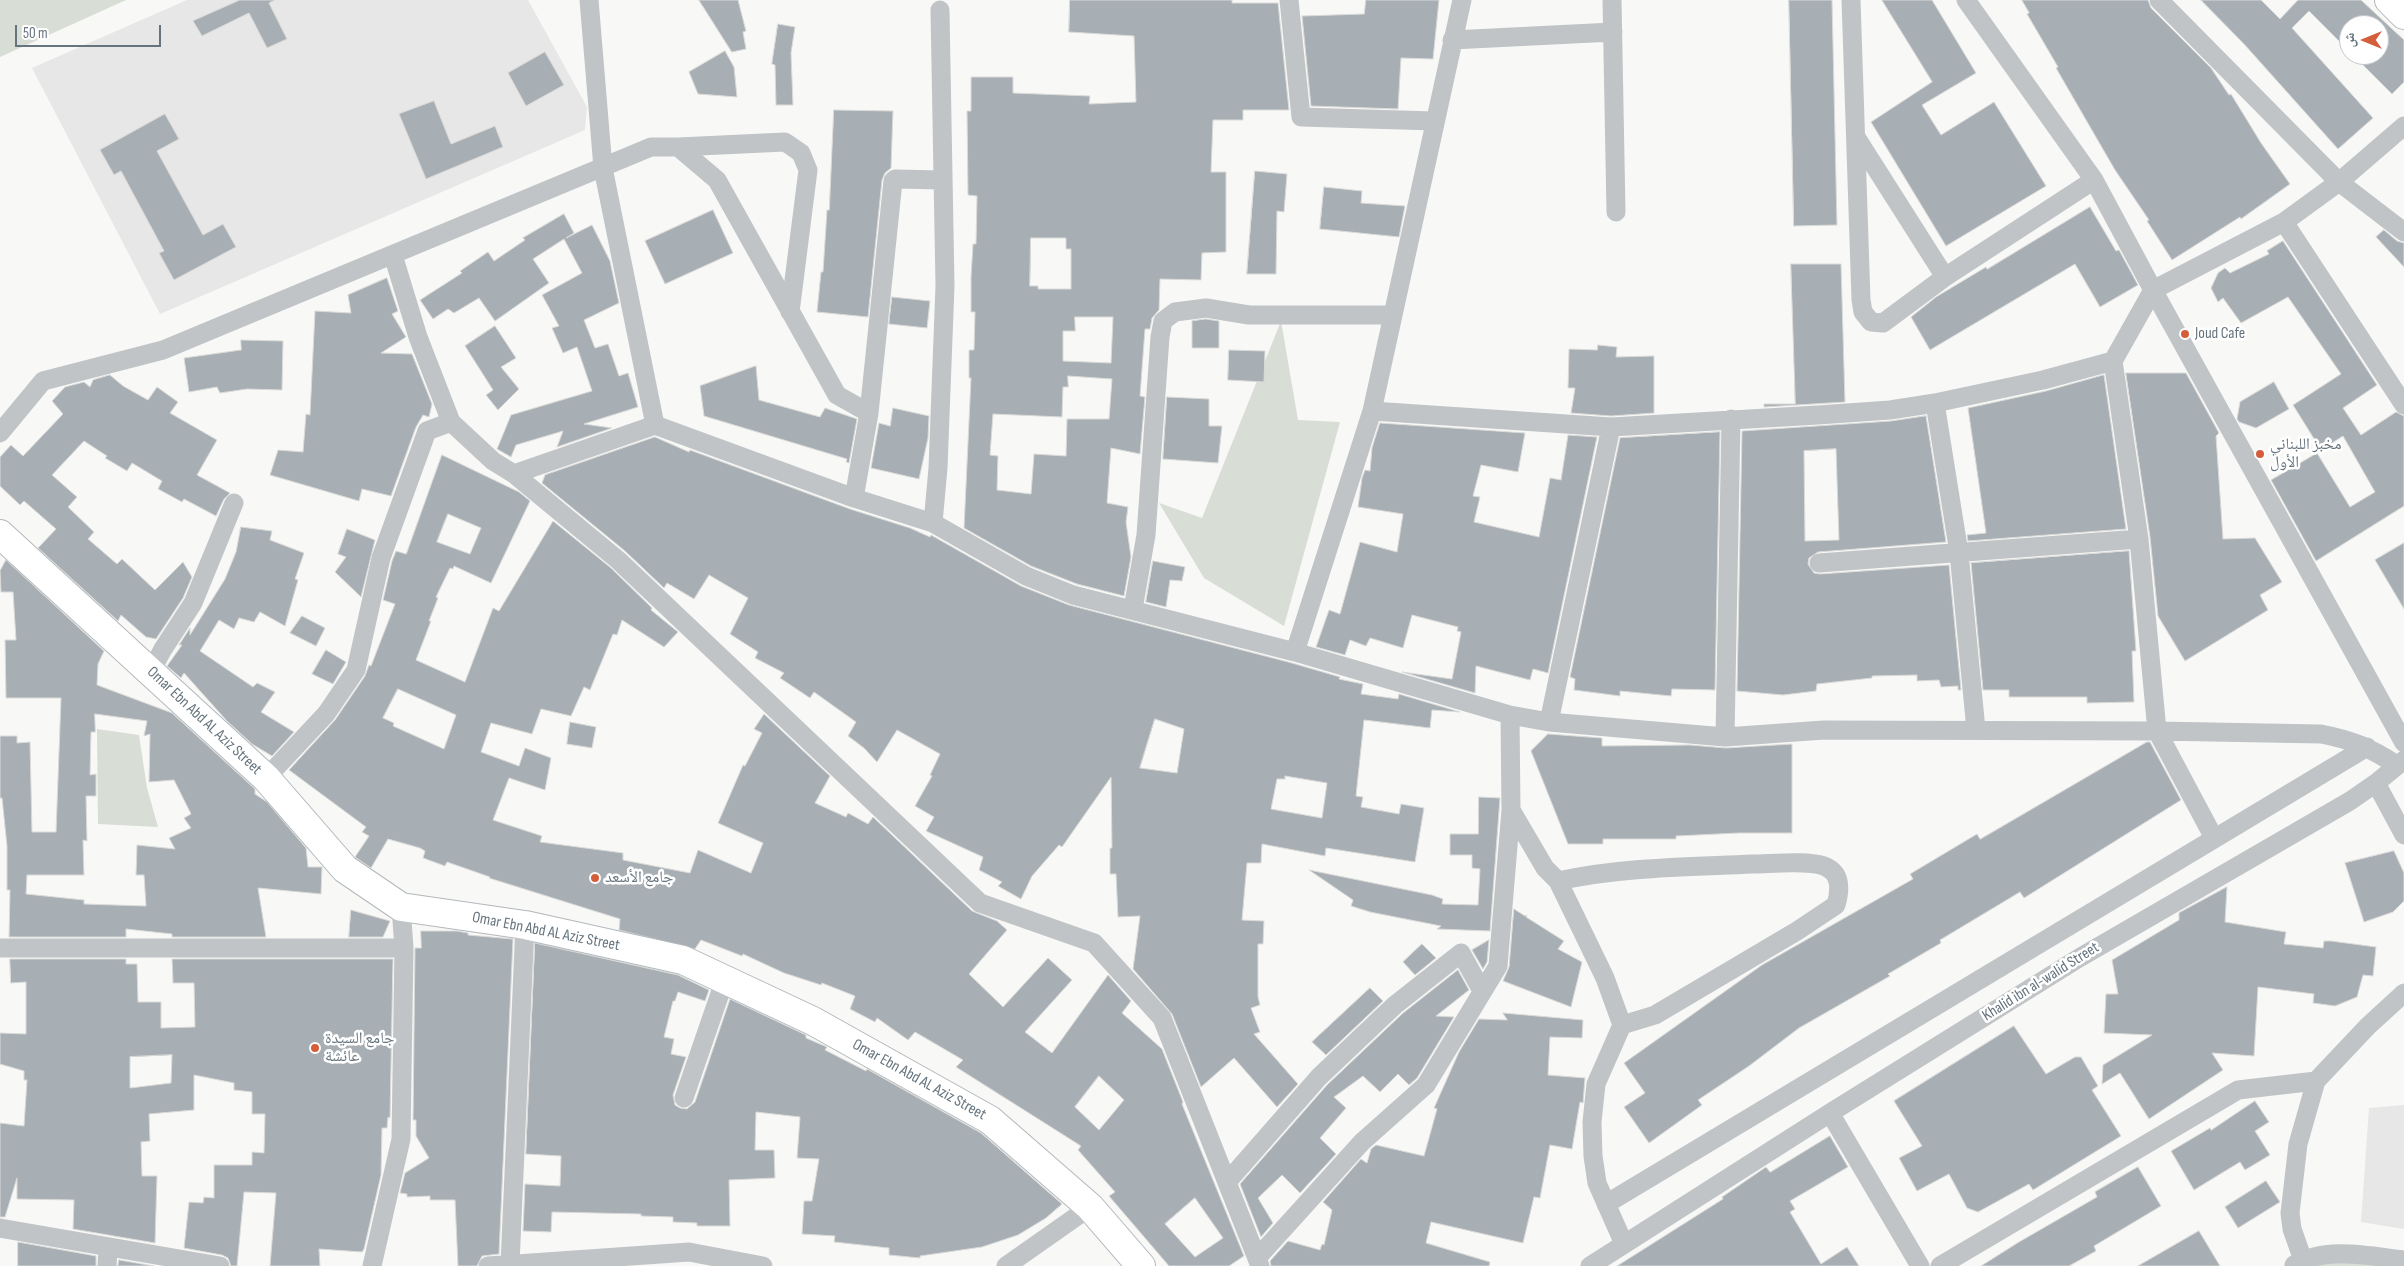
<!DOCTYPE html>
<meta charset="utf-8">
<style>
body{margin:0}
#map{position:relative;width:2404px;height:1266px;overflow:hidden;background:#f8f8f6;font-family:"Sofia Sans Condensed","Noto Naskh Arabic",sans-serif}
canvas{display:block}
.north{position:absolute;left:2339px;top:15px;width:50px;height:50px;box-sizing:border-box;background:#fff;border:1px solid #c2c7cb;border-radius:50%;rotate:270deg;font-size:14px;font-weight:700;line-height:20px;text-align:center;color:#66747e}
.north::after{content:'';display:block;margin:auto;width:18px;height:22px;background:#d45e3b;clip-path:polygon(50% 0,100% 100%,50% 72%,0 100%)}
.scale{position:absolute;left:15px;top:25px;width:146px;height:22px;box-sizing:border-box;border:2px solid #66747e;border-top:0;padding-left:6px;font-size:15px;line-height:18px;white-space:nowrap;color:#66747e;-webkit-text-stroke:4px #fff;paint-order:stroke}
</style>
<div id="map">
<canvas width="2404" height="1266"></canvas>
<div class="north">ش</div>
<div class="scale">50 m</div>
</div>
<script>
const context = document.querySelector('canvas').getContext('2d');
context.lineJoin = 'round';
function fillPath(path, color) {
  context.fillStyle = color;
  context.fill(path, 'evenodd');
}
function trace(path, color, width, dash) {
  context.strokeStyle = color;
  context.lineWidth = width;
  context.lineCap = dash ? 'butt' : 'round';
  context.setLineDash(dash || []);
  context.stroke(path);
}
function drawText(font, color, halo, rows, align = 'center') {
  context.font = font + ' "Sofia Sans Condensed","Noto Naskh Arabic",sans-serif';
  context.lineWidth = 5;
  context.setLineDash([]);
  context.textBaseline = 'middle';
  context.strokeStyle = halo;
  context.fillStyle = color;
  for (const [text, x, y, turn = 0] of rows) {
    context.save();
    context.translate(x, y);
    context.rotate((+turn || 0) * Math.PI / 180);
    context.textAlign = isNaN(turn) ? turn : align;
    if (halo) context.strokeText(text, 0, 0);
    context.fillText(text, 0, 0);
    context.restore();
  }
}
const built = new Path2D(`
 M187 0H528L587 107 585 130 160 314 32 68Z
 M2404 1105V1229L2361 1222 2369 1108Z`);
const green = new Path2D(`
 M0 0H126L0 57Z
 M1281 321 1298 420 1340 422 1284 626 1204 578 1159 503 1202 518Z
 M97 729 139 735 147 788 158 827 98 824Z
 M2344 1256 2404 1266H2317Z`);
const building = new Path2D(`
 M240 0H275L269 3 287 39 267 48 249 13 202 36 193 21Z
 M699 0H738L746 31 743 32 746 49 732 52Z
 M1070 0H1232V3H1278L1289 110H1243V120H1213L1211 172H1226V252L1202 253 1201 280 1160 279 1159 310 1152 318 1150 329H1145L1140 396 1145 397 1140 454 1111 448 1107 503 1128 507 1126 522 1131 557 1124 596 1077 584 1031 566 964 528 971 378H969V350H974L975 312H971V277L973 244H976L977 196 968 195 967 111H971V77H1013V93L1090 96 1089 104 1136 102 1134 36 1069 32ZM1031 238H1066V249H1071V289H1038V286H1030ZM1075 317H1113L1111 363 1063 361V331H1075ZM1068 376 1112 379 1109 419H1067L1066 456 1034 454 1031 494 997 490 998 456 990 455 993 414 1062 417 1063 387H1068Z
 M1366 0H1439L1433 59 1401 58 1398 109 1311 106 1302 16 1364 14Z
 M1789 0H1832L1837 225 1794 226Z
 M1882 0H1932L1976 73 1922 105 1941 135 1994 102 2046 186 1946 246 1871 122 1932 82Z
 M2022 0H2148L2151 8 2211 68 2229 95 2231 94 2261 143 2290 184 2241 219 2240 217 2172 260 2147 221 2149 220 2115 170 2056 68 2058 67 2027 14 2029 13Z
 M2201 0H2261L2280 19 2298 0H2361L2404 40V82L2392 94 2353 55H2379V25H2349V51L2309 11 2292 28 2373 118 2338 149 2244 44Z
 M778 24 795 27 791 53 793 105H776L775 65 772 64Z
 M725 51 734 67 737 97 698 94 689 72Z
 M545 52 564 85 526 106 508 73Z
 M434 101 451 144 495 126 503 147 426 179 399 114Z
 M834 110 893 111 891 168 885 173 882 180 868 317 817 312 821 272H823L827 210H829Z
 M165 114 179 139 157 151 203 235 223 224 236 247 174 280 159 253 164 251 121 171 114 175 100 150Z
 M1255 171 1287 174 1284 212 1277 211 1276 274H1247Z
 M1324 187 1362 191 1361 203 1405 206 1399 237 1320 229Z
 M2090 207 2116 251 2119 250 2138 285 2100 307 2075 264 1930 350 1911 317 1936 297 1986 267 1987 269Z
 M713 210 733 253 665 284 645 241Z
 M564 214 574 233 566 238 592 225 610 261 619 303 584 320 595 348 608 344 619 376 628 373 638 407 584 424 612 428 557 447 563 431 516 445 511 457 497 449 511 415 592 391 577 347 563 353 552 328 559 326 542 295 582 273 564 239 533 259 549 283 495 321 479 298 454 313 448 309 433 319 420 300 462 273 460 271 488 252 494 261 525 240 523 238Z
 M2384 230 2397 241 2404 243V267L2376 237Z
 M2283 241 2377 385 2343 408 2361 435 2396 412 2404 416V506L2316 561 2271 480 2317 453 2350 507 2375 492 2343 436 2321 450 2293 405 2341 374 2288 297 2241 323 2223 298 2218 302 2211 288 2218 273 2225 268 2230 273 2269 254 2267 251Z
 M1791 264H1841L1845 402 1764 407V404H1795Z
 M387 278 398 311 392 314 406 337 381 353 412 354 432 404 429 417 423 415 416 427 391 496 362 489 359 501 270 475 278 450 303 452 306 414 310 415 315 311 351 313 348 295Z
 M892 297 930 301 927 328 889 324Z
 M1206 319 1219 321V348H1192V321Z
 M495 326 516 358 501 367 519 389 498 410 486 395 493 390 465 346Z
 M241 340 283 341 282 390 247 389 220 393 217 387 189 392 184 358 241 350Z
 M1598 345 1617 347 1616 357 1654 356V413L1611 416 1571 413 1575 388H1568L1569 349 1597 350Z
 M1229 350 1265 351 1264 382 1228 380Z
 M756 366 759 400 820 417 825 408 857 419 849 463 846 462 847 459 704 416 700 386Z
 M2126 373H2186L2219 433 2216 436 2223 539 2255 538 2282 582 2260 595 2268 610 2185 661 2158 616 2150 537Z
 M110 375 123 386 148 400 157 387 178 402 170 413 217 440 197 475 230 493 224 499 216 516 184 499 182 502 158 489 162 481 132 463 127 471 105 458 107 456 84 441 52 475 77 497 68 507 94 532 88 539 117 564 122 559 155 590 183 562 192 577 183 598 156 639 146 637 121 615 118 621 38 548 56 529 24 501 20 505 0 486V457L11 445 23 456 63 414 52 401 65 387 84 382 90 387 93 380Z
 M2104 375 2126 529 1968 541 1967 535 1986 533 1968 408 2046 391Z
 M2274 382 2289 409 2256 428 2239 422 2237 419 2240 402Z
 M1167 397 1209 399V426H1222L1218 463 1163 459Z
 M893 408 929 416 928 438 919 479 871 468 879 423 890 426Z
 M1926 416 1946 542 1818 552 1809 558 1808 564 1814 573 1820 574 1949 565 1961 690H1958V686L1941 687 1939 680 1917 681V675L1872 676V678L1817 684 1816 691 1783 695 1737 691 1742 431 1891 421ZM1836 449 1839 540 1805 541 1804 451Z
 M1380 423 1525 433 1518 472 1481 465 1473 496 1480 497 1474 522 1539 537 1550 478 1561 480 1568 435 1597 437 1548 673 1533 669 1530 680 1476 666 1475 693 1402 672 1452 679 1461 632 1457 631 1458 627 1412 615 1403 648 1370 638 1366 646 1350 640 1345 655 1316 647 1329 610 1340 614 1360 542 1397 552 1403 514 1358 507 1362 478 1365 470 1370 471 1372 448Z
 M1720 432 1715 690 1672 689 1671 696 1620 691V696L1574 690 1575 679 1570 677 1620 438Z
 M655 437 689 452 690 450 850 509 910 528 930 537 931 535 1021 586 1069 605 1292 663 1340 677 1339 679 1363 684 1361 694 1398 699 1399 694 1460 712 1432 710 1430 728 1364 720 1356 796 1363 797 1361 807 1399 814 1401 804 1424 808 1415 862 1326 848 1325 856 1262 844 1261 863H1247L1242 920 1264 921 1263 944H1258V997L1260 1005 1251 1008 1260 1032 1254 1034 1298 1084 1277 1107 1234 1058 1201 1087 1172 1014 1133 969 1140 916 1118 917 1116 874H1110V848H1112L1111 777 1062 847 1059 845 1032 876 1021 899 998 886 1002 882 979 870 983 857 926 831 934 817 915 806 932 776 930 775 940 754 897 730 877 762 864 748 848 736 856 722 814 692 810 698 780 678 784 673 755 658 758 652 730 634 748 598 709 575 694 599 667 583 664 588 625 551 542 483 545 475ZM1155 719 1184 729 1177 773 1140 768ZM1285 776 1327 783 1322 818 1271 809 1277 779H1285Z
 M442 455 519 492 530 501 491 583 454 566 453 569 450 568 436 597 438 598 429 621H431L416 660 465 682 493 608 499 611 553 521 611 568 652 608 651 610 678 632 664 647 622 620 617 635 613 634 590 690 584 687 571 716 541 709 532 734 491 723 481 752 519 766 525 748 551 758 545 790 509 778 493 820 542 836 540 842 623 853V860L690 873 698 850 751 873 763 843 718 823 743 765 745 766 762 733 754 729 764 714 830 776 815 803 846 817 848 813 868 824 873 817 972 911 997 921 1007 930 969 974 1003 1007 1048 958 1072 980 1025 1032 1052 1053 1108 975 1131 1001 1122 1013 1162 1049 1183 1102 1182 1104 1244 1256 1229 1266H1169L1109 1196 1115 1192 1078 1150 1081 1146 956 1067 963 1060 915 1032 908 1040 877 1018 875 1022 850 1009 855 996 822 983 821 985 784 973 743 954 742 956 701 940 695 949 619 930 620 919 489 878 490 877 447 862 445 866 423 858 425 851 420 848 388 839 371 868 355 857 369 836 362 832 366 827 289 770 335 720 365 676 369 665 371 666 395 604 383 600 392 561 396 551 406 554ZM448 514 481 528 470 554 437 542ZM398 689 456 715 444 749 393 726 394 723 383 718ZM1099 1076 1124 1100 1099 1130 1075 1107ZM1195 1198 1223 1238 1195 1257 1165 1224Z
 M241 527 272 531 270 540 304 553 295 579 298 580 285 626 260 612 254 622 239 618 234 629 219 620 200 651 253 687 257 683 275 692 261 712 294 732 272 756 252 744 227 721 184 673 181 678 167 666 182 645H179L190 628V635L225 579 236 552Z
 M347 529 375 540 361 597 335 572 346 557 338 554Z
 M2404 543V609L2375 560Z
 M2129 551 2136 651H2132L2134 702 2087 703V697H2009V690H1983L1971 563Z
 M6 560 104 651 98 664 97 685 172 713 255 789V794L267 802 306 848 308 867H322L321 894 258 888 266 937H172V934L126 929V937H9L10 890H7V846L2 798H0V736H17V743L30 742 32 832H56L61 698H6L5 640H16L13 592H1L0 571ZM95 714 147 721 144 736 150 734 149 782 174 780 191 814 184 818 191 828 169 838 175 849 137 845 136 875H144L146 906 84 904V900L26 894 27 875H84L83 840 87 841 86 796H96V774L90 775 91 732H95Z
 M1153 561 1185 567 1182 581 1170 580 1166 607 1146 602Z
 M302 616 325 628 316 646 290 633Z
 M326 650 346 662 333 684 312 674Z
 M570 722 596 727 592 748 567 744Z
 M1548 734 1602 738V746L1690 745 1726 748 1792 744V833H1739L1676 836V839H1603V844H1568L1531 751Z
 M2147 742H2150L2181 800 2024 898 2020 892 1940 940 1941 943 1888 974 1890 976 1799 1028 1749 1066 1698 1100 1702 1105 1649 1143 1624 1107 1645 1093 1624 1063 1762 965 1913 879 1910 874 1977 834 1980 839Z
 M1479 797 1500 798 1490 931 1437 929 1441 926 1370 912 1351 906 1353 900 1309 870 1432 895 1443 899 1442 904 1478 905 1480 869 1472 868V855H1450V834H1478Z
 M2394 851 2404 873V901L2393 912 2364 922 2345 863Z
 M2227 887 2225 922 2286 932 2284 944 2323 948 2324 941H2331L2376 947 2373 976 2363 975 2357 997 2335 1006 2313 1003 2314 994 2258 987 2254 1056 2212 1053 2223 1070 2149 1119 2120 1073 2102 1084 2103 1065 2152 1035 2104 1033 2106 994H2118L2112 960 2179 920V913Z
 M1514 909 1525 916 1527 915 1526 917 1564 941 1558 949 1582 962 1571 1007 1503 981 1509 967Z
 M351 910 390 921 383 937H349Z
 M421 931H457L468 933V935L513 939 499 1254 482 1256 477 1266H458L455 1200H430V1196L407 1197V1194L400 1193 405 1173 429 1158 416 1136V1120H413L415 948H421Z
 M1489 940 1487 962 1483 969 1472 950Z
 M535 943 678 975 709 990 705 1001 678 992 675 1001H673L664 1037 674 1039 671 1054 686 1057 673 1095 675 1105 680 1108 687 1109 695 1102 730 999 806 1035V1038L827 1047 825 1050 866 1071 867 1069 981 1133 1062 1204 1046 1218 1018 1235 982 1247 920 1256V1258L889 1255V1248L834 1242 835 1236 802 1234 804 1201H812L819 1159 797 1158 800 1117 756 1112 755 1150H774L775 1178 729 1180 730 1226H697V1223L673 1222V1217L641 1216V1214L552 1212 551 1232 523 1231 525 1184 560 1186 561 1156 526 1154Z
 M1422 944 1436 958 1415 975 1403 962Z
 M10 959H126V964H137L138 1002H161V1028L195 1027 194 983H173L172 959H393L390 1118 388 1117 387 1128H382L381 1175 364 1249 362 1252 319 1249 320 1266H270L276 1193 244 1192 237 1266H231L228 1258 222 1255 184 1248 189 1202 203 1203 204 1197 214 1198V1165H252V1152L264 1153 265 1114H252V1092L234 1090V1083L194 1075V1110L149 1114 150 1141 141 1142 142 1176H157L155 1243 73 1229 74 1200 17 1199V1178L5 1217H0V1123L24 1126 27 1080H24V1071L0 1064V1033L26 1034V982L11 983ZM172 1055 171 1083 130 1088V1057Z
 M1458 970 1469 990 1436 1016 1454 1017 1417 1078 1409 1085 1398 1074 1380 1092 1363 1076 1334 1097 1346 1108 1320 1138 1336 1154 1300 1193 1282 1175 1258 1198 1273 1223 1261 1237 1240 1184 1327 1085 1402 1014Z
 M1370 988 1383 1001 1326 1055 1312 1042Z
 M1503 1013 1583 1020 1582 1038 1550 1037 1548 1075 1585 1078 1583 1103 1580 1102 1572 1149 1550 1145 1540 1198 1534 1197 1523 1243 1431 1222 1426 1243 1490 1262 1489 1266H1271L1270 1261 1288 1241 1320 1250 1322 1244 1324 1245 1332 1210 1323 1202 1361 1159 1367 1163 1371 1149 1376 1145 1424 1156 1437 1109 1434 1108 1459 1052 1479 1019 1507 1020Z
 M2014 1026 2046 1074 2075 1057H2081L2098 1086 2092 1090 2121 1136 2033 1190 2029 1184 1978 1212 1967 1208 1949 1174 1917 1191 1899 1158 1922 1146 1894 1101Z
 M2255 1101 2269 1122 2255 1131 2270 1155 2245 1170 2240 1162 2194 1190 2171 1151 2210 1128 2211 1130Z
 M1830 1136 1848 1167 1790 1201 1795 1209 1790 1212 1821 1264 1847 1247 1859 1266H1617L1723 1199 1722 1197 1766 1167 1770 1172Z
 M2138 1167 2161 1206 2094 1246 2096 1251 2069 1266H1981L2019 1242 2097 1197 2095 1192Z
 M2266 1181 2280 1202 2238 1228 2225 1207Z
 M2199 1231 2220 1266H2138Z
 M18 1242 96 1256V1266H18Z
 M119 1260 154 1266H118Z`);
const street = new Path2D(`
 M589 0 603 168 655 425 854 498 933 523 1026 576 1073 595 1295 652 1510 715 1549 722 1725 737 1824 730 2157 731 2321 734C2353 740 2370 748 2397 765
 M1289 0 1301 117 1434 121
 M1612 0 1616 212
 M1851 0 1861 300 1863 312 1871 322 1883 323 1945 277 2094 180
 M1966 0 2094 180 2153 290 2404 743
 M2159 0 2339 182 2404 232
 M1452 40 1613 32
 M1856 137 1945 277
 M678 147 785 142 801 153 808 170 790 312
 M2284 222 2404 405
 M393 255 418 337 451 422
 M1935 403 1959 553 1976 730
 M1372 411 1611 427 1818 415 1890 410 1935 403 2043 380 2113 361
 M0 433 43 381 163 350 651 147H678L717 180 837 395 869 413
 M514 474 618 560 980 903 1094 943 1162 1018 1260 1266
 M854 498 869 413 893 181 895 179 942 180
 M933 523 938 468 945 286 940 10
 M1819 563 2139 539
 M1133 609 1146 535 1160 337 1163 321 1175 312 1206 308 1249 315H1393
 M1295 652 1372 411 1462 0
 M151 671 163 649 193 603 234 503
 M1549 722 1611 427
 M1725 737 1731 419
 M266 778 326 714 356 670 381 558 427 431 451 422 493 461 514 474 655 425
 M2376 783 2404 835
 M1511 810 1545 868 1558 881C1620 867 1688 867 1752 864 1770 864 1808 860 1824 866 1842 873 1840 891 1836 905L1797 931 1655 1015 1622 1025 1605 978 1558 881
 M2214 838 2157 731 2139 539 2113 361 2153 290 2284 222 2339 182 2404 126
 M0 948H404
 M1622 1025 1596 1084 1592 1122 1593 1156 1597 1183 1624 1244
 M684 1098 725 979
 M1830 1113 1920 1266
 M1228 1181 1319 1077 1395 1005 1461 953 1482 991
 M1606 1204 2367 747
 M0 1228 220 1266
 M1258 1257 1362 1142 1426 1085 1498 966 1511 810 1510 715
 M510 1264 525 925
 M2294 1265C2326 1246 2369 1256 2404 1260
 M107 1266 108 1248
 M372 1266 401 1139 404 948 401 907
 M488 1266 689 1252 763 1266
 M1006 1266 1090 1207
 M1590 1266 1830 1113 2079 958 2350 801 2376 783 2404 760
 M1940 1266 2238 1090 2316 1081
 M2300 1266 2303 1260 2292 1229 2290 1213 2298 1144 2316 1081 2368 1026 2404 993`);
const secondary = new Path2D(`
 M2389 0 2404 15
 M0 534 266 778 345 869 401 907 525 925 683 960 813 1021 990 1120 1090 1207 1141 1266`);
const markers = [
 [2185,334,5,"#d45e3b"],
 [2260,454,5,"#d45e3b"],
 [595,878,5,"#d45e3b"],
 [315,1048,5,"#d45e3b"]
];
const poiNames = [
 ["Joud Cafe",2195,334],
 ["مخبز اللبناني",2270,445],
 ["الأول",2270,463],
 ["جامع الأسعد",605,878],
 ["جامع السيدة",325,1039],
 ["عائشة",325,1057]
];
const streetNames = [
 ["Omar Ebn Abd AL Aziz Street",204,721,43],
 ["Omar Ebn Abd AL Aziz Street",546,932,11],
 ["Khalid ibn al-walid Street",2041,982,-32],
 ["Omar Ebn Abd AL Aziz Street",919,1080,29]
];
fillPath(built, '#e6e7e6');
fillPath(green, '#d8ddd6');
fillPath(building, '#a8afb4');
trace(building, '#dadad8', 1);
trace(secondary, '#b2b8bc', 30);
trace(street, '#c0c4c7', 19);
trace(secondary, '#fff', 28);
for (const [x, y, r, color] of markers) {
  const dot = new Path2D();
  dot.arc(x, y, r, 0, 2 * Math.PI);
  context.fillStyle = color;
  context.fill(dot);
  trace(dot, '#fff', 2);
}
drawText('16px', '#66747e', '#fff', poiNames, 'left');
drawText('16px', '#66747e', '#fff', streetNames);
</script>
